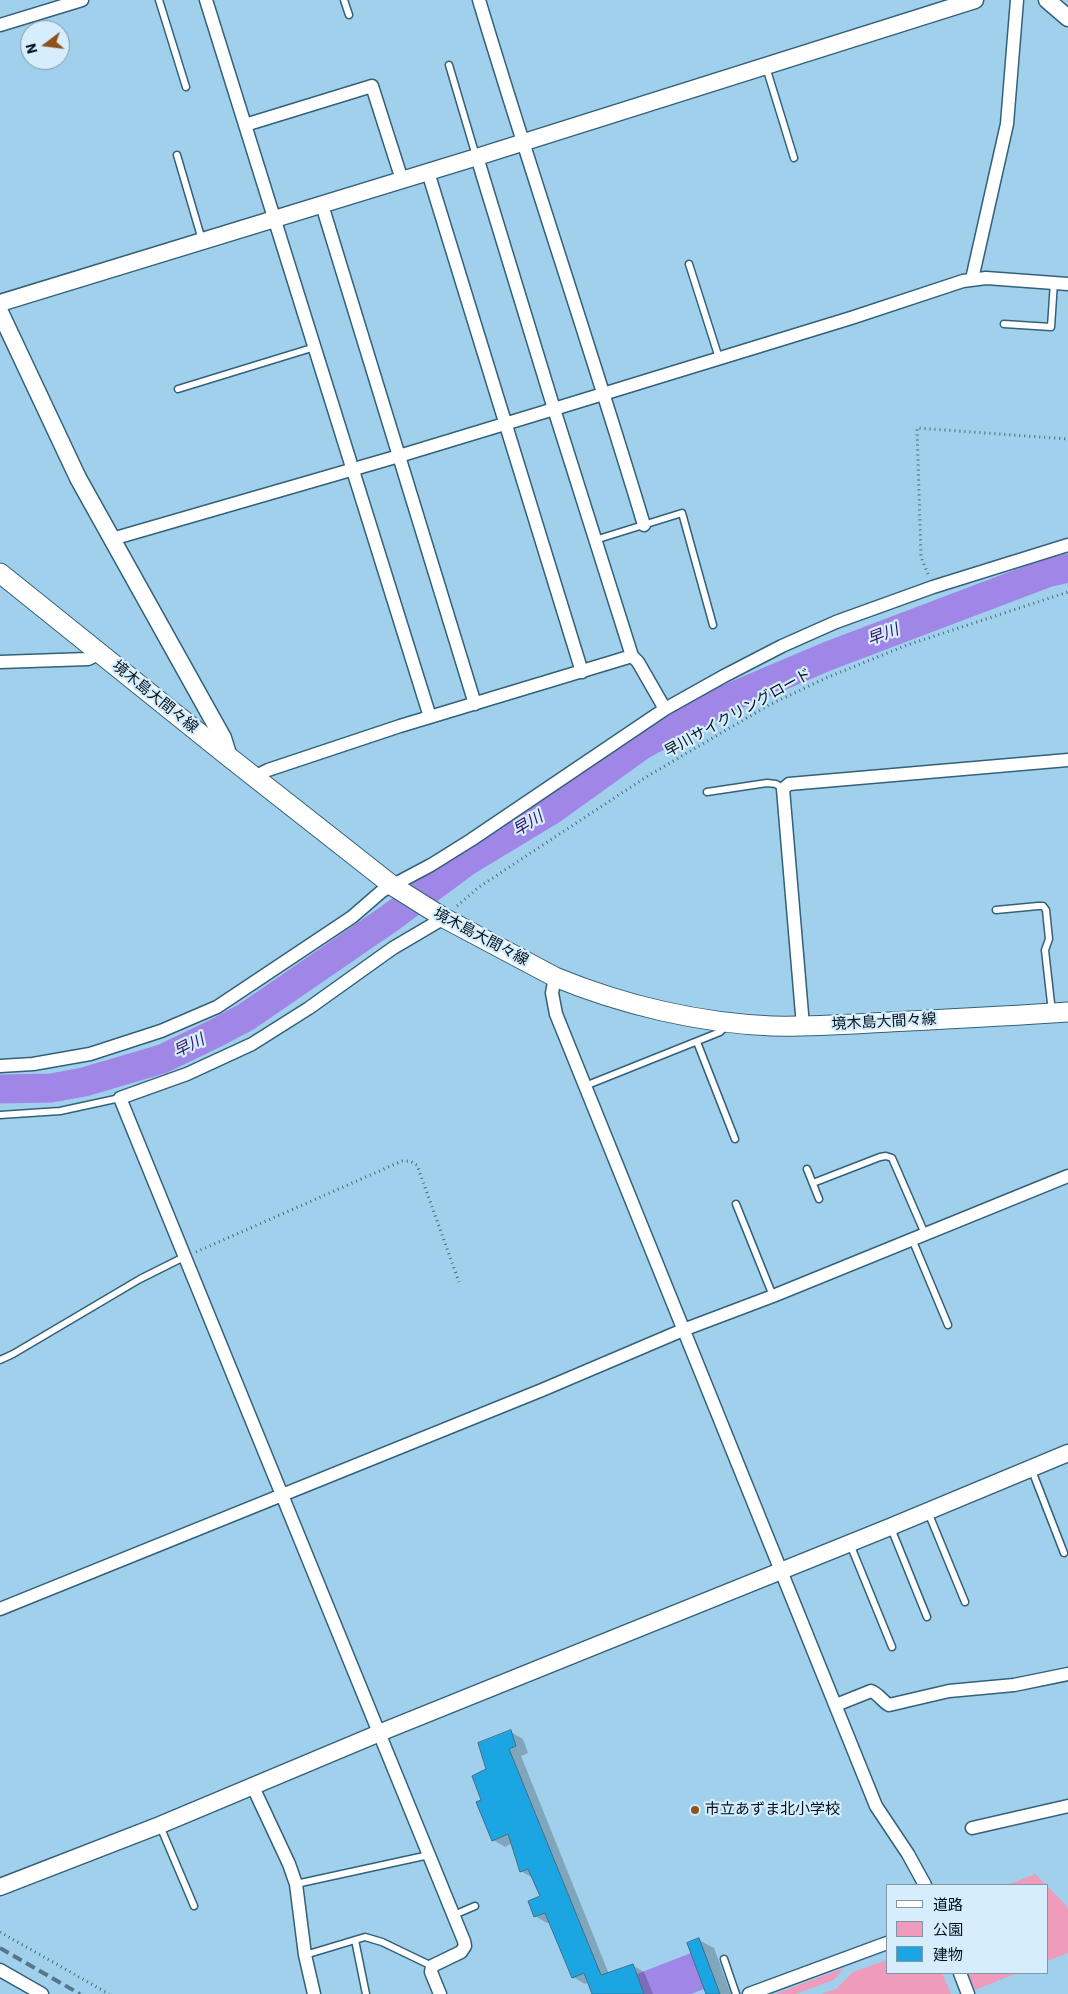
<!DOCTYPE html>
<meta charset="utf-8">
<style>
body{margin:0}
#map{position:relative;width:1068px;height:1994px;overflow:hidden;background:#a0d0ec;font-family:"IBM Plex Sans","Noto Sans JP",sans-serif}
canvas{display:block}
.legend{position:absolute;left:886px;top:1884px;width:162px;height:90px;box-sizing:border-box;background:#d5edfc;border:1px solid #8195a2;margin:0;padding:6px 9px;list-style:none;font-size:15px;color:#02121c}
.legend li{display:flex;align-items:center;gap:10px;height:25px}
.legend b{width:25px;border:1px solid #8195a2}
.north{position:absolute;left:20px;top:20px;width:50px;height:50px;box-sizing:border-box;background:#d5edfc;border:1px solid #8195a2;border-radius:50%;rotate:255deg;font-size:14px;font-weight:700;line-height:20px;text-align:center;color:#02121c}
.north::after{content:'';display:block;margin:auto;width:18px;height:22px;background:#91501c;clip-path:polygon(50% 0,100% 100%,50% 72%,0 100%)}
</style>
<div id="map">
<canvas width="1068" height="1994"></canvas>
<ul class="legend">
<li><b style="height:6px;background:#fff"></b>道路</li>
<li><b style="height:14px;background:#ee9bbc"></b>公園</li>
<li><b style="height:14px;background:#1ba6e3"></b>建物</li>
</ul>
<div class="north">N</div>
</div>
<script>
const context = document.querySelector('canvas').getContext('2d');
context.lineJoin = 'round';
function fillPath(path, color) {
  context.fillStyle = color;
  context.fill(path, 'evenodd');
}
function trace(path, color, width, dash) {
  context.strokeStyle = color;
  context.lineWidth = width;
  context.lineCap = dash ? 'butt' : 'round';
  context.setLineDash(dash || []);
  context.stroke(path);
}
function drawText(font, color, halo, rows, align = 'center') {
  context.font = font + ' "IBM Plex Sans","Noto Sans JP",sans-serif';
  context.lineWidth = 4.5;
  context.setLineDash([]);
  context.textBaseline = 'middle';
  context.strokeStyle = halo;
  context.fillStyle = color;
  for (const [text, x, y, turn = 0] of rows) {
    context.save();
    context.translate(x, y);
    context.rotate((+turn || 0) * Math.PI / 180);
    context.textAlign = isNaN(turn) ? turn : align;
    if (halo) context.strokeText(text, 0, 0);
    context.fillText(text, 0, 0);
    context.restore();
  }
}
const green = new Path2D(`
 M1035 1874 1064 1903 1068 1909V1953L1047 1961V1885H1008Z
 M887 1960V1973H942L951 1994H821L836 1989 853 1972Z
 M844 1968 834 1980 795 1994H775Z
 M968 1973H1017L975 1990Z`);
const water = new Path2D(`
 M691 1953 704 1989 691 1994H644L637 1974Z`);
const shadow = new Path2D(`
 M511 1732 523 1739 528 1753 521 1756 609 1974 632 1965 644 1972 653 1994H593L589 1982 585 1984 573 1977 550 1922 547 1923 535 1916 542 1897 533 1878 521 1871 512 1843 505 1847 493 1840 482 1801 488 1770Z
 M699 1940 714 1948 731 1994H707Z`);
const river = new Path2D(`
 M0 1089 51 1088 84 1082 162 1059 214 1034 246 1017 390 918 467 861 553 809 642 745 722 701 828 656 1047 573 1068 568`);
const building = new Path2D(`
 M511 1730 516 1746 509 1749 601 1975 633 1964 644 1994H592L584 1973 572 1978 545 1913 534 1917 528 1901 540 1896 528 1869 520 1872 508 1834 492 1841 476 1802 481 1800 472 1776 486 1769 478 1743Z
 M699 1938 720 1994H706L687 1943Z`);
const path = new Path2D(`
 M928 574 921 557 917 428 1068 439
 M457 906 479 887 646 777 769 705 826 678 907 645 1068 592
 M196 1252 402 1161H410L417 1165 459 1282
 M0 1932 109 1994`);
const service = new Path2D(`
 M159 0 186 87
 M344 0 349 15
 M449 65 476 156
 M766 67 794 158
 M177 155 202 240
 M689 264 719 358
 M1004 324 1051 327 1054 282
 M178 389 315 347
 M595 540 682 513 713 625
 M707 792 767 783 776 784 783 789
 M996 910 1038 906H1043L1046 910 1049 939 1045 950 1052 1012
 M697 1042 735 1139
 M585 1086 720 1032 727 1025
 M0 1115 60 1111 120 1098
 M807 1169 819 1199
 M813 1183 880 1157 886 1156 892 1158 925 1234
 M736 1204 773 1296
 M912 1239 948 1325
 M0 1360 13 1354 140 1279 184 1257
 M1031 1468 1064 1553
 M928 1512 965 1602
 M891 1528 927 1617
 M850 1544 892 1647
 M160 1826 194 1906
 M296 1884 429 1855
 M454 1915 475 1906
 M355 1940 366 1994
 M305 1955 365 1937 382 1942 432 1966
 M724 1959 736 1994`);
const minor = new Path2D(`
 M206 0 430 717
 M479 0C532 176 591 349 644 525
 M0 25 82 0
 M245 125 372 86 402 180
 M477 157 554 409 851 318 963 281 986 278 1068 284
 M428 172 582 672
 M322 205 475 704
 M972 279 1007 124 1017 0
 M112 539 399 456 554 409 632 656
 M0 662 88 659 101 653
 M254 777 268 770 400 726 632 656 638 662 665 709
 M555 977 552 993 556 1014 876 1806 908 1854 925 1885
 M803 1026 783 789 789 784 1068 760
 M0 1066 33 1064 90 1054 161 1031 217 1007 352 917 382 891 431 865 471 840 665 709 724 676 782 646 836 622 933 587 1068 545
 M0 1609 542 1390 683 1330 773 1296 1068 1176
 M836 1705 871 1691C879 1694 882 1701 889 1705L949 1691 1014 1685 1068 1674
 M253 1787 289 1864 296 1884 305 1955 314 1994
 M972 1828 1068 1806
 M0 1970 42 1994
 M960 1973 968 1994
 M440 1994 431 1972 432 1966 461 1952 465 1946 464 1941 120 1098 187 1074 252 1044 309 1008 393 948 444 918
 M749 1994 887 1943`);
const tertiary = new Path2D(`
 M1047 0 1068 18
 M0 303 477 157 975 0
 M0 312 78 478 223 738 229 757
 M0 1887 160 1825 389 1729 890 1527 1068 1453`);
const secondary = new Path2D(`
 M0 573 229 757 393 886 444 918 555 977C623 1005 699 1023 772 1026 811 1027 851 1024 890 1022 949 1019 1009 1016 1068 1012`);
const rail = new Path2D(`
 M0 1948 80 1994`);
const markers = [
 [695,1810,5,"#91501c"]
];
const streetNames = [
 ["境木島大間々線",155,697,39],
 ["早川サイクリングロード",738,713,-29],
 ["境木島大間々線",481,937,28],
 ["境木島大間々線",884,1022,-3]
];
const poiNames = [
 ["市立あずま北小学校",705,1810]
];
const waterNames = [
 ["早川",883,635,-21],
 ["早川",528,824,-31],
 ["早川",189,1046,-26]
];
fillPath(green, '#ee9bbc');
fillPath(water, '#a086e6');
fillPath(shadow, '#0003');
trace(river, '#a086e6', 29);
fillPath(building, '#1ba6e3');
trace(building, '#416e88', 1);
trace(service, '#33617a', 9);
trace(minor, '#33617a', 15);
trace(tertiary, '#33617a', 19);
trace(secondary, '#33617a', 21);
trace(path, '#4a697b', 3, [1, 4]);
trace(service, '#fff', 6);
trace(minor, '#fff', 12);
trace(tertiary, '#fff', 16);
trace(secondary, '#fff', 19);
trace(rail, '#56778b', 4, [10, 5]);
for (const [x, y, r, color] of markers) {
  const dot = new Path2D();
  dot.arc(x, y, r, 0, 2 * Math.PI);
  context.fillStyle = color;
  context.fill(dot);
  trace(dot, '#d5edfc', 2);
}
drawText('15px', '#02121c', '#d5edfc', streetNames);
drawText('15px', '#02121c', '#d5edfc', poiNames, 'left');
drawText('italic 16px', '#316', '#d5edfc', waterNames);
</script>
